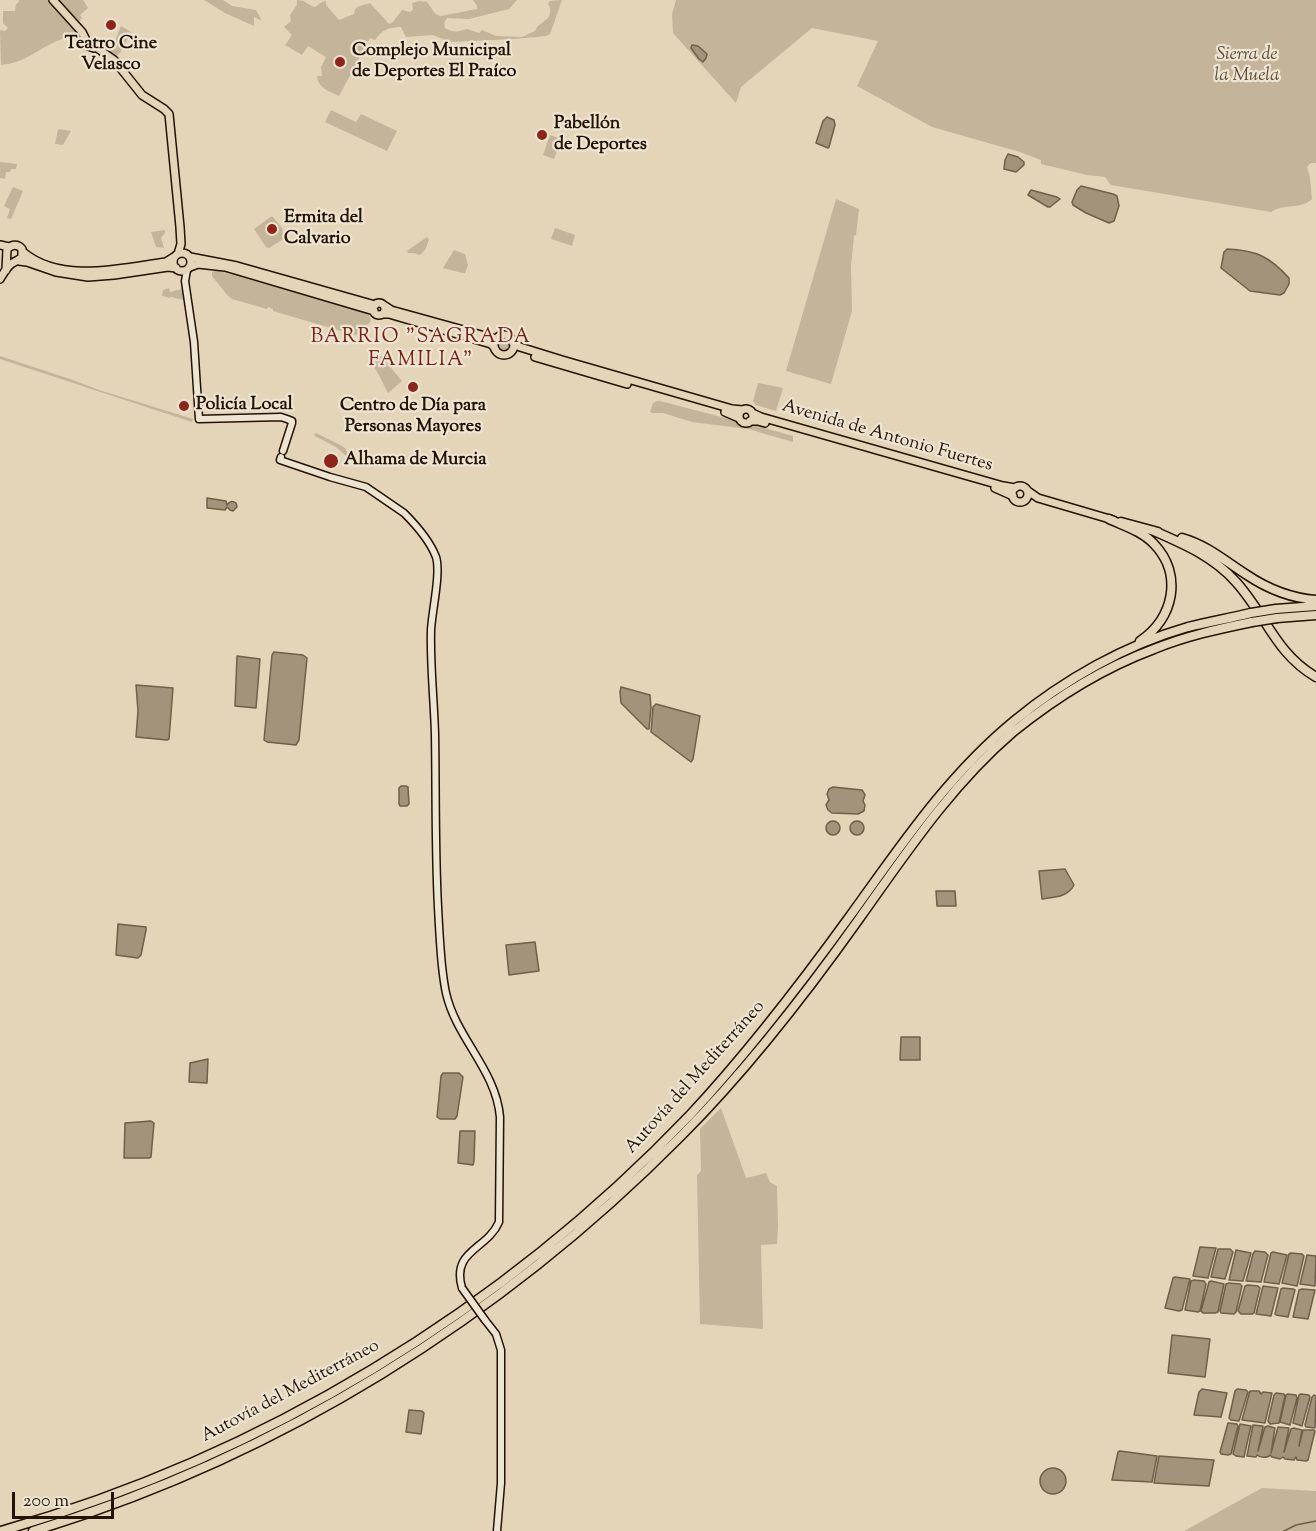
<!DOCTYPE html>
<meta charset="utf-8">
<style>
body{margin:0}
#map{position:relative;width:1316px;height:1531px;overflow:hidden;background:#e4d5b9;font-family:"Sorts Mill Goudy",serif}
canvas{display:block}
.scale{position:absolute;left:12px;top:1492px;width:102px;height:27px;box-sizing:border-box;border:3px solid #241200;border-top:0;padding-left:8px;font-size:18px;line-height:21px;white-space:nowrap;color:#241200;-webkit-text-stroke:4px #ede4d2;paint-order:stroke}
</style>
<div id="map">
<canvas width="1316" height="1531"></canvas>
<div class="scale">200 m</div>
</div>
<script>
const context = document.querySelector('canvas').getContext('2d');
context.lineJoin = 'round';
function fillPath(path, color) {
  context.fillStyle = color;
  context.fill(path, 'evenodd');
}
function trace(path, color, width, dash) {
  context.strokeStyle = color;
  context.lineWidth = width;
  context.lineCap = dash ? 'butt' : 'round';
  context.setLineDash(dash || []);
  context.stroke(path);
}
function drawText(font, color, halo, rows, align = 'center') {
  context.font = font + ' "Sorts Mill Goudy",serif';
  context.lineWidth = 4.5;
  context.setLineDash([]);
  context.textBaseline = 'middle';
  context.strokeStyle = halo;
  context.fillStyle = color;
  for (const [text, x, y, turn = 0] of rows) {
    context.save();
    context.translate(x, y);
    context.rotate((+turn || 0) * Math.PI / 180);
    context.textAlign = isNaN(turn) ? turn : align;
    if (halo) context.strokeText(text, 0, 0);
    context.fillText(text, 0, 0);
    context.restore();
  }
}
const green = new Path2D(`
 M19 0H49L79 33 77 36C47 38 31 63 1 65L0 30 5 31 8 28 3 23V11H15L16 4 18 3Z
 M57 0H83L88 8 80 15 82 18 77 23Z
 M204 0H223L232 6 256 10 262 21 254 17V26L225 13Z
 M297 0C306 0 307 5 315 7L322 2 326 1V5L339 20 354 14C355 4 364 6 370 3L389 24 393 22 402 10 410 12 413 10 412 3 419 1 427 2C432 7 433 15 441 16L477 9V6L473 0H517L509 9 469 19 447 18 444 23 445 28C453 33 458 32 467 29L479 33 482 30 496 36 522 37 535 31 537 27 548 18C551 14 551 8 548 4L550 1 562 0 550 34 546 36 513 39 450 42 433 35 406 37 401 27C389 27 382 30 375 40L370 38 339 96C329 91 318 88 317 76H322L321 67 326 57 308 46 302 55 285 45 292 35 284 27 291 21 290 15 297 5Z
 M676 0H1316V163H1311L1307 167 1310 178 1312 199C1301 210 1284 203 1271 212L1111 185 1105 177 1087 175 1041 164V160L1020 152 932 127 857 86 878 41 812 28 741 87 736 103 673 33 672 14Z
 M121 26 131 32 120 53 115 57 110 53Z
 M331 110 356 122 361 114 397 131 387 151 325 122Z
 M58 129 71 131 63 145 55 144Z
 M550 135 561 139 554 159 543 155Z
 M0 162 17 164 16 169H11L10 172H6L5 179 0 178Z
 M13 187 23 191 11 219 7 218 10 209 4 206Z
 M836 199 859 209 856 235 854 236 851 266 852 311 831 384 786 371Z
 M272 216 282 228 285 238 269 248 266 247 254 229Z
 M555 228 575 235 572 246 551 239Z
 M165 230V233L161 238 164 248 156 247 151 232Z
 M427 237 429 240 425 250 420 255 413 253H408L407 251Z
 M454 250 465 254 468 265 465 273H462L443 268Z
 M214 271H219L367 313 370 317 371 321 358 334 355 335 273 311V309L268 307 267 309 232 299 227 295 212 276V272Z
 M169 288 170 292 182 289 183 300 171 297 170 298 162 296 163 290Z
 M497 346a7 7 0 1 1 14 0a7 7 0 1 1-14 0Z
 M0 356 70 379 102 391 193 419 192 422 0 359Z
 M381 356 402 381 388 393 373 364Z
 M758 383 783 388 776 411 756 405 753 401Z
 M657 401H660L733 420 740 426 747 427 754 425 793 436V442L748 429 692 422 663 413H652L650 412 653 403Z
 M316 433 342 446 346 449V451L362 460 361 463 358 465 353 462 336 447 315 436 314 434Z
 M721 1108 746 1178 766 1173 770 1182 777 1186 778 1227 777 1244 761 1245 763 1329 700 1324 697 1175 701 1171 700 1129Z
 M1262 1488 1316 1491V1531H1184Z`);
const water = new Path2D(`
 M692 45 698 46 707 54 706 58 703 62 699 59 691 48Z
 M827 117 834 120 835 125 829 147 828 148 816 143 823 121Z
 M1008 154 1018 157 1024 162V165L1016 172 1004 169 1005 160Z
 M1081 186 1113 194 1117 196 1119 206 1114 221 1109 223 1086 213 1073 205 1072 202 1077 190Z
 M1031 190 1057 197 1060 199 1050 207H1048L1028 195Z
 M1227 249C1256 250 1270 257 1289 278V284L1284 293 1280 295 1250 291 1221 268 1224 252Z
 M207 498 226 501 227 505C229 502 232 500 236 503L237 507 233 511 230 510 227 507 225 510 207 508Z
 M274 652 303 655 307 658 299 740 296 745 267 742 264 740 272 655Z
 M237 656 260 659 256 708 235 706Z
 M136 685 173 688 169 739 167 740 136 737 138 711Z
 M621 687 650 695 651 708 649 729H647L621 703 620 692Z
 M656 704 700 716 693 759 691 762 651 732 653 707Z
 M401 786H406L408 787 409 804 407 806H400L399 804V788Z
 M833 787 862 790 865 795 863 801 865 805 864 811 858 814 832 813 828 810 826 805 829 800 827 794 829 789Z
 M826 828a7 7 0 1 1 14 0a7 7 0 1 1-14 0Z
 M850 828a7 7 0 1 1 14 0a7 7 0 1 1-14 0Z
 M1065 869 1074 885C1068 897 1055 897 1042 899L1039 871Z
 M936 891H955L956 906H937Z
 M118 924 146 927V930L141 955 138 958 116 955Z
 M535 942 539 971 509 975 506 945Z
 M901 1037H920V1060H900Z
 M208 1059 207 1083 189 1082 190 1063Z
 M443 1073H459L463 1077 457 1116 455 1119H440L437 1117 441 1076Z
 M151 1121 154 1123 151 1157 149 1158H124L125 1123Z
 M460 1131H475L474 1161 473 1165 458 1163Z
 M1200 1247 1216 1248 1208 1278 1193 1276Z
 M1218 1249H1230L1233 1252 1225 1279 1211 1277Z
 M1236 1250 1251 1253 1243 1281 1229 1280Z
 M1255 1251 1265 1252 1268 1255 1261 1282 1246 1281 1253 1254Z
 M1273 1252 1287 1255 1279 1284 1264 1282 1271 1253Z
 M1291 1253 1302 1254 1304 1256 1297 1286 1282 1283 1289 1254Z
 M1307 1255 1316 1256 1315 1286 1300 1284Z
 M1175 1277 1190 1279 1182 1310 1179 1311 1165 1308 1173 1278Z
 M1194 1280 1204 1281 1206 1284 1200 1311 1198 1312 1185 1310 1191 1281Z
 M1211 1281 1224 1284 1218 1312 1215 1313H1203L1201 1311 1209 1282Z
 M1229 1283 1240 1284 1242 1286 1236 1312 1234 1314 1221 1313 1220 1311 1226 1284Z
 M1248 1285 1258 1286 1260 1288 1254 1313 1252 1314H1241L1238 1311 1245 1286Z
 M1263 1286 1278 1288 1271 1316 1256 1314Z
 M1283 1288 1293 1289 1295 1290 1288 1317 1276 1315 1275 1314 1281 1289Z
 M1302 1289 1315 1290 1308 1319 1293 1317 1299 1290Z
 M1172 1335 1210 1339 1205 1377 1168 1373Z
 M1202 1389 1227 1393 1221 1417 1194 1415 1199 1392Z
 M1237 1389 1246 1390 1248 1392 1239 1421 1231 1420 1229 1418 1235 1391Z
 M1250 1391H1259L1261 1394 1263 1392 1272 1393 1265 1423 1242 1420Z
 M1276 1393 1284 1394 1285 1396 1279 1423 1270 1424 1268 1421 1274 1395Z
 M1288 1394 1296 1395 1297 1398 1290 1425 1280 1422 1286 1395Z
 M1301 1394 1309 1395 1310 1397 1302 1426 1293 1423 1299 1395Z
 M1314 1395 1316 1396 1315 1428 1306 1427 1305 1425 1312 1397Z
 M409 1410 422 1411 424 1413 421 1434 406 1432Z
 M1228 1423 1237 1424 1238 1426 1231 1454 1228 1455 1221 1454 1220 1452Z
 M1240 1424 1251 1426 1244 1457 1236 1456 1233 1454Z
 M1253 1425 1263 1426V1427L1258 1451 1265 1427 1268 1426 1275 1428 1271 1453 1278 1427 1289 1428 1284 1452 1291 1429 1294 1428 1302 1430 1299 1446 1303 1430H1314L1315 1431 1308 1460 1306 1461 1297 1460 1296 1457 1294 1460 1285 1459 1283 1457 1280 1459 1272 1457 1270 1455C1268 1458 1260 1458 1257 1455L1256 1457 1247 1456Z
 M1120 1451 1157 1456 1152 1482 1112 1480 1118 1452Z
 M1159 1456 1214 1460 1209 1486 1154 1483Z
 M1040 1481a13 13 0 1 1 26 0a13 13 0 1 1-26 0Z`);
const stream = new Path2D(`
 M1284 1531 1296 1525 1316 1521`);
const secondary = new Path2D(`
 M187 270 185 281 194 342 199 419 281 417 287 419 292 421V423L283 451
 M281 457 280 460 330 477 366 487 404 513C416 525 430 541 436 557 441 573 432 611 431 630 430 664 434 699 435 734 436 792 435 849 438 907 439 927 440 946 442 966 443 975 444 984 446 993 456 1038 496 1070 500 1117L499 1222C487 1250 451 1250 462 1288
 M485 1320 496 1334 501 1350V1483L497 1531`);
const primary = new Path2D(`
 M53 0 82 32 85 38
 M85 38 82 40 83 44 94 48
 M90 43 114 60 142 95 164 109 169 114 180 227 181 244 178 254
 M0 245 9 247
 M23 252C61 284 122 268 166 262L174 257
 M173 262a9 9 0 1 1 18 0a9 9 0 1 1-18 0Z
 M190 257 237 266 375 305
 M19 261 27 262 56 272 88 277 114 275 168 267 176 268
 M190 267 198 264 225 267 374 311
 M0 279C3 274 6 268 11 264 15 261 18 261 22 257V249C18 244 12 244 7 249L6 270
 M373 309a6 6 0 1 1 12 0a6 6 0 1 1-12 0Z
 M385 306 391 310 496 339
 M383 314H389L491 344 494 347
 M494 345a10 10 0 1 1 20 0a10 10 0 1 1-20 0Z
 M513 343 520 347 562 360 732 409 742 410
 M535 357 627 384
 M739 416a7 7 0 1 1 14 0a7 7 0 1 1-14 0Z
 M725 412 739 418
 M752 413 761 417 1003 486 1015 488
 M750 421H758L765 423
 M1012 494a8 8 0 1 1 16 0a8 8 0 1 1-16 0Z
 M995 488 1013 496
 M1028 491 1038 498 1113 520`);
const motorway = new Path2D(`
 M1109 519C1124 526 1142 531 1154 544 1183 574 1174 619 1140 641
 M1121 522 1158 532
 M1154 531C1184 544 1214 557 1236 582 1266 615 1275 653 1316 677
 M1182 538C1207 545 1225 561 1247 575 1268 589 1290 598 1316 600
 M1276 609 1316 606
 M1277 618 1316 615
 M1 1531C262 1457 503 1311 690 1115 748 1053 800 985 850 916 900 847 947 776 1014 721 1064 680 1125 645 1188 627 1209 622 1230 618 1251 613
 M33 1531C278 1457 501 1318 681 1136 747 1070 805 995 859 919 906 853 951 785 1013 732 1055 698 1103 668 1154 649 1186 636 1218 629 1252 622`);
const secondaryBridge = new Path2D(`
 M462 1288 485 1320`);
const motorwayBridge = new Path2D(`
 M1251 613 1276 609
 M1252 622 1277 618`);
const markers = [
 [111,25,6,"#8f2418"],
 [340,62,6,"#8f2418"],
 [542,135,6,"#8f2418"],
 [272,229,6,"#8f2418"],
 [413,387,6,"#8f2418"],
 [184,406,6,"#8f2418"],
 [331,461,8,"#8f2418"]
];
const poiNames = [
 ["Teatro Cine",111,45,"center"],
 ["Velasco",111,66,"center"],
 ["Complejo Municipal",352,52],
 ["de Deportes El Praíco",352,73],
 ["Pabellón",554,125],
 ["de Deportes",554,146],
 ["Ermita del",284,219],
 ["Calvario",284,240],
 ["Policía Local",196,406],
 ["Centro de Día para",413,407,"center"],
 ["Personas Mayores",413,428,"center"],
 ["Alhama de Murcia",344,461]
];
const parkNames = [
 ["Sierra de",1247,56],
 ["la Muela",1247,77]
];
const streetNames = [
 ["Avenida de Antonio Fuertes",887,437,16],
 ["Autovía del Mediterráneo",696,1078,-48],
 ["Autovía del Mediterráneo",291,1392,-28]
];
const neighbourhoodNames = [
 ["BARRIO \"SAGRADA",421,339],
 ["FAMILIA\"",421,362]
];
fillPath(green, '#c3b49a');
fillPath(water, '#a3937a');
trace(water, '#705f49', 1.5);
trace(stream, '#705f49', 1.5);
trace(secondary, '#241200', 9);
trace(primary, '#241200', 10);
trace(motorway, '#241200', 11);
trace(secondary, '#ede4d2', 6);
trace(primary, '#e4d5b9', 7);
trace(motorway, '#e4d5b9', 8);
trace(secondaryBridge, '#241200', 9, []);
trace(motorwayBridge, '#241200', 11, []);
trace(secondaryBridge, '#ede4d2', 6);
trace(motorwayBridge, '#e4d5b9', 8);
for (const [x, y, r, color] of markers) {
  const dot = new Path2D();
  dot.arc(x, y, r, 0, 2 * Math.PI);
  context.fillStyle = color;
  context.fill(dot);
  trace(dot, '#ede4d2', 2);
}
drawText('bold 18px', '#241200', '#ede4d2', poiNames, 'left');
drawText('italic 18px', '#5c4b36', '#ede4d2', parkNames);
drawText('18px', '#241200', '#ede4d2', streetNames);
context.letterSpacing = '1.5px';
drawText('20px', '#7a1f14', '#ede4d2', neighbourhoodNames);
context.letterSpacing = '0px';
</script>
